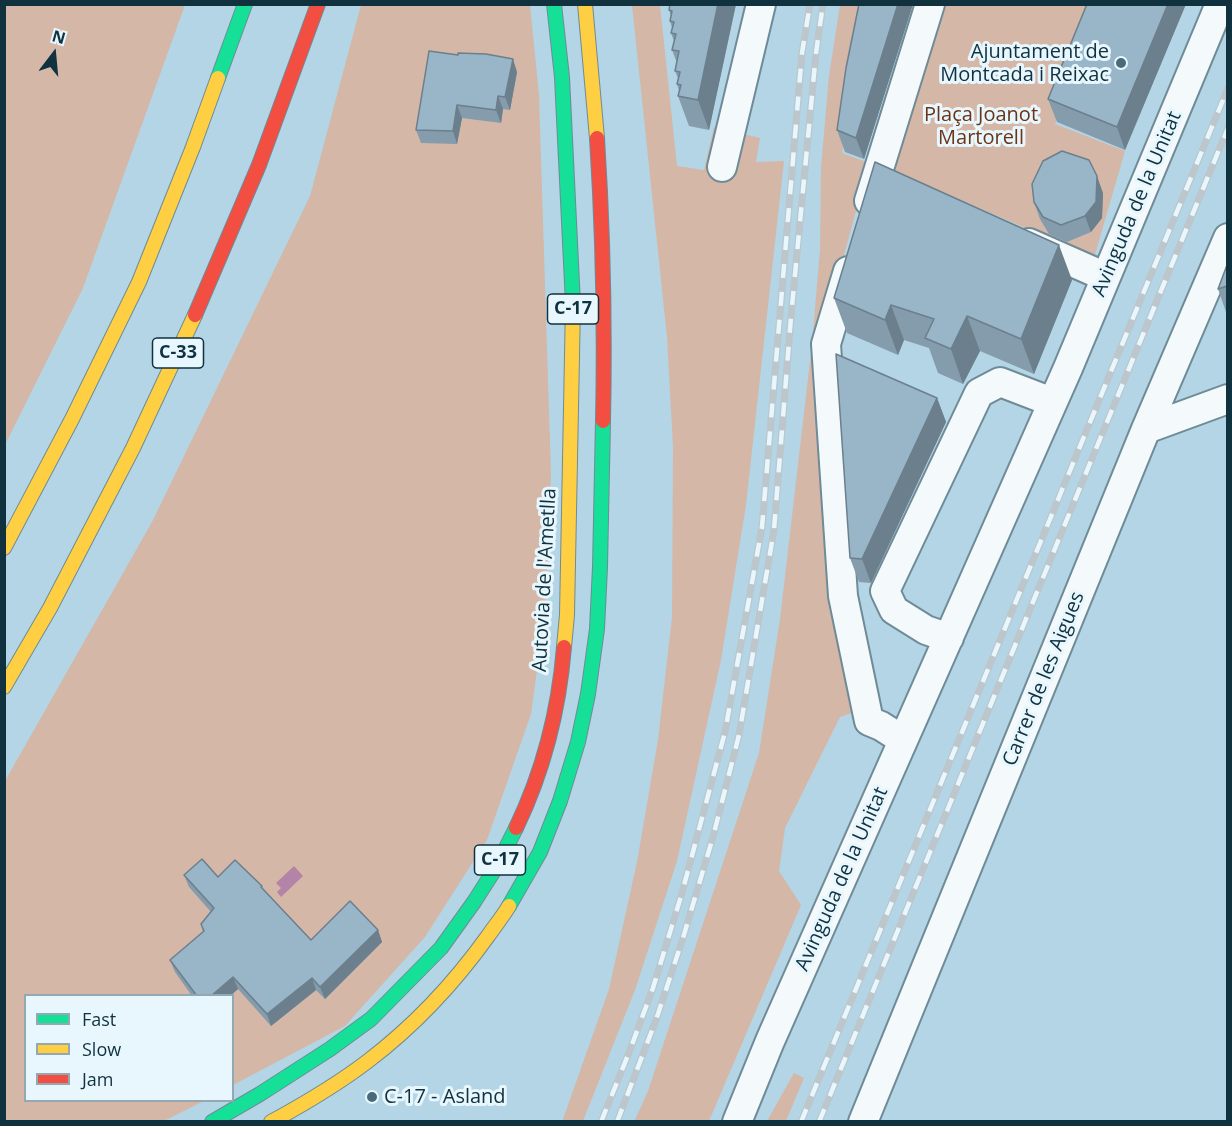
<!DOCTYPE html>
<meta charset="utf-8">
<style>
body{margin:0}
#map{position:relative;width:1232px;height:1126px;overflow:hidden;background:#b3d5e5;font-family:"Open Sans",sans-serif}
canvas{display:block}
.frame{position:absolute;inset:0;border:6px solid #10323f;pointer-events:none}
.legend{position:absolute;left:24px;top:994px;width:210px;height:108px;box-sizing:border-box;background:#e8f7fe;border:2px solid #92a8b2;margin:0;padding:8px 10px;list-style:none;font-size:18px;color:#10323f}
.legend li{display:flex;align-items:center;gap:12px;height:30px}
.legend b{width:30px;border:2px solid #92a8b2}
.north{position:absolute;left:24px;top:24px;width:60px;height:60px;-webkit-text-stroke:4px #e8f7fe;paint-order:stroke;rotate:16deg;font-size:16px;font-weight:700;line-height:24px;text-align:center;color:#10323f}
.north::after{content:'';display:block;margin:auto;width:21px;height:27px;background:#10323f;clip-path:polygon(50% 0,100% 100%,50% 72%,0 100%)}
</style>
<div id="map">
<canvas width="1232" height="1126"></canvas>
<div class="frame"></div>
<ul class="legend">
<li><b style="height:8px;background:#16e098"></b>Fast</li>
<li><b style="height:8px;background:#ffcf43"></b>Slow</li>
<li><b style="height:8px;background:#f24e42"></b>Jam</li>
</ul>
<div class="north">N</div>
</div>
<script>
const context = document.querySelector('canvas').getContext('2d');
context.lineJoin = 'round';
function fillPath(path, color) {
  context.fillStyle = color;
  context.fill(path, 'evenodd');
}
function trace(path, color, width, dash) {
  context.strokeStyle = color;
  context.lineWidth = width;
  context.lineCap = dash ? 'butt' : 'round';
  context.setLineDash(dash || []);
  context.stroke(path);
}
function drawText(font, color, halo, rows, align = 'center') {
  context.font = font + ' "Open Sans",sans-serif';
  context.lineWidth = 6;
  context.setLineDash([]);
  context.textBaseline = 'middle';
  context.strokeStyle = halo;
  context.fillStyle = color;
  for (const [text, x, y, turn = 0] of rows) {
    context.save();
    context.translate(x, y);
    context.rotate((+turn || 0) * Math.PI / 180);
    context.textAlign = isNaN(turn) ? turn : align;
    if (halo) context.strokeText(text, 0, 0);
    context.fillText(text, 0, 0);
    context.restore();
  }
}
const green = new Path2D(`
 M5 4 185 5 83 288 5 445Z
 M1094 4 1101 8 1055 124 1125 151 1094 258 890 169 941 5Z
 M361 5H530L539 95 551 475 546 605 531 714 487 840 425 937 345 1026 233 1085 232 996H26V1100L204 1101 164 1121 5 1122V781L152 522 310 196Z
 M632 5H660L677 166 704 170 714 127 760 138 756 162 784 161 746 505 721 660 677 861 635 990 583 1121 562 1122 609 989 637 862 658 740 672 617 673 447 667 337Z
 M840 5H869L842 153 869 163 818 351 828 583 845 645 860 710 840 717 785 828 779 871 801 905 709 1121 634 1122 648 1091 759 753 780 619 812 344 820 249 821 167 829 76Z
 M794 1073 804 1078 786 1121H767Z`);
const water = new Path2D(`
 M294 866 303 876 281 897 277 892 281 888 276 883Z`);
const street = new Path2D(`
 M722 167 761 4
 M869 201 930 4
 M1029 243 1106 277
 M848 271 826 344 843 596 869 721 881 726 903 740
 M1146 429 1228 399
 M949 638 926 630 894 610 885 591 979 393 1000 382 1052 402
 M737 1122 770 1041 1068 368 1220 4
 M863 1122 1146 429 1228 238`);
const fast = new Path2D(`
 M554 4 562 77 573 304
 M218 78 245 4
 M509 906 540 852 560 801 578 742 588 694 597 629 600 567 603 421
 M212 1122 260 1094 330 1049 371 1019 441 948 474 902 497 866 516 828`);
const slow = new Path2D(`
 M585 4 597 138
 M4 548 72 419 139 282 193 147 218 78
 M564 647 567 615 573 304
 M4 687 50 608 133 448 195 315
 M271 1122C304 1104 338 1084 368 1061 414 1026 455 982 488 936 495 926 503 916 509 906`);
const jam = new Path2D(`
 M597 138C603 232 605 326 603 421
 M195 315 259 165 318 4
 M516 828C543 772 559 709 564 647`);
const rail = new Path2D(`
 M601 1122 630 1050 653 988 682 893 725 732 762 527 802 53 810 4
 M617 1122 656 1020 683 938 713 837 739 735 774 530 791 317 816 53 823 4
 M801 1122 1228 88
 M819 1122 1228 128`);
const wall = new Path2D(`
 M736 4 709 130 689 126 678 96 679 91 677 84 678 78 675 71 677 63 672 50 674 41 671 33 672 28 670 21 671 16 669 10Z
 M859 4H913L864 159 845 152 837 130Z
 M1087 4H1186L1125 150 1057 122 1048 99Z
 M429 51 517 72 510 110 503 109 501 123 462 118 457 144 421 143 416 130Z
 M1103 193 1102 218 1091 232 1067 242 1049 234 1040 219 1034 202Z
 M1227 265V312H1226L1218 289Z
 M1072 280 1034 374 980 351 963 384 938 373 929 348 904 340 898 355 847 333 834 298Z
 M937 398 946 422 871 583 859 582 850 558Z
 M184 875 218 877 262 886 264 890 311 940 378 930 382 942 325 999 316 990 271 1026 238 989 230 996H192L175 972 170 960 203 932 201 924 211 912 189 887Z`);
const shadedWall = new Path2D(`
 M718 4H736L709 130 698 100Z
 M898 4H913L864 159 856 138Z
 M1168 4H1186L1125 150 1117 127Z
 M513 59 517 72 510 110 505 97Z
 M498 96 503 109 501 123 496 110Z
 M457 105 462 118 457 144 453 131Z
 M1097 176 1103 193 1102 218 1091 232 1085 216Z
 M1059 245 1072 280 1034 374 1021 339Z
 M891 305 904 340 898 355 885 320Z
 M967 316 980 351 963 384 951 349Z
 M937 398 946 422 871 583 862 559Z
 M378 930 382 942 325 999 320 987Z
 M233 977 238 989 230 996H211Z
 M312 978 316 990 271 1026 267 1014Z`);
const building = new Path2D(`
 M670 4H718L698 100 678 96 681 85 677 84 680 72 675 71 679 51 672 50 676 34 671 33 674 22 670 21 672 11 669 10Z
 M859 4H898L856 138 837 130 846 68Z
 M1087 4H1168L1117 127 1048 99Z
 M429 51 458 55V53L486 54 513 59 505 97 498 96 496 110 457 105 453 131 416 130Z
 M1062 151 1089 160 1097 176 1096 202 1085 216 1061 225 1043 217 1034 202 1032 184 1043 161Z
 M875 162 1059 245 1021 339 967 316 951 349 925 338 934 319 891 305 885 320 834 298Z
 M1227 265V286L1218 289Z
 M836 354 937 398 862 559 850 558Z
 M202 859 218 877 235 860 262 886 261 887 311 940 350 901 378 930 320 987 312 978 267 1014 233 977 211 996H197L170 960 204 931 201 924 214 908 184 875Z`);
const markers = [
 [1121,63,6,"#496b79"],
 [372,1097,6,"#496b79"]
];
const shields = [
 [573,309,51],
 [178,353,51],
 [500,860,51]
];
const shieldNames = [
 ["C-17",573,309],
 ["C-33",178,353],
 ["C-17",500,860]
];
const poiNames = [
 ["Ajuntament de",1109,52],
 ["Montcada i Reixac",1109,75],
 ["C-17 - Asland",384,1097,"left"]
];
const parkNames = [
 ["Plaça Joanot",981,115],
 ["Martorell",981,138]
];
const streetNames = [
 ["Avinguda de la Unitat",1137,204,-67],
 ["Autovia de l'Ametlla",545,580,-87],
 ["Carrer de les Aigues",1044,679,-68],
 ["Avinguda de la Unitat",842,879,-66]
];
fillPath(green, '#d5b7a7');
fillPath(water, '#b384a8');
trace(street, '#6f8b97', 32);
trace(fast, '#6f8b97', 16);
trace(slow, '#6f8b97', 16);
trace(jam, '#6f8b97', 16);
trace(street, '#f4f9fb', 28);
trace(fast, '#16e098', 14);
trace(slow, '#ffcf43', 14);
trace(jam, '#f24e42', 14);
trace(rail, '#bcc6cb', 7);
trace(rail, '#e8f7fe', 4.5, [14]);
fillPath(wall, '#849cac');
fillPath(shadedWall, '#6b7f8c');
fillPath(building, '#99b5c8');
trace(building, '#6b7f8c', 1.5);
for (const [x, y, r, color] of markers) {
  const dot = new Path2D();
  dot.arc(x, y, r, 0, 2 * Math.PI);
  context.fillStyle = color;
  context.fill(dot);
  trace(dot, '#e8f7fe', 2);
}
for (const [x, y, w] of shields) {
  const box = new Path2D();
  box.roundRect(x - w / 2, y - 15, w, 30, 4.5);
  context.fillStyle = '#e8f7fe';
  context.fill(box);
  trace(box, '#10323f', 1.5);
}
drawText('bold 18px', '#10323f', null, shieldNames);
drawText('20px', '#10323f', '#e8f7fe', poiNames, 'right');
drawText('20px', '#6b3416', '#e8f7fe', parkNames);
drawText('20px', '#10323f', '#e8f7fe', streetNames);
</script>
